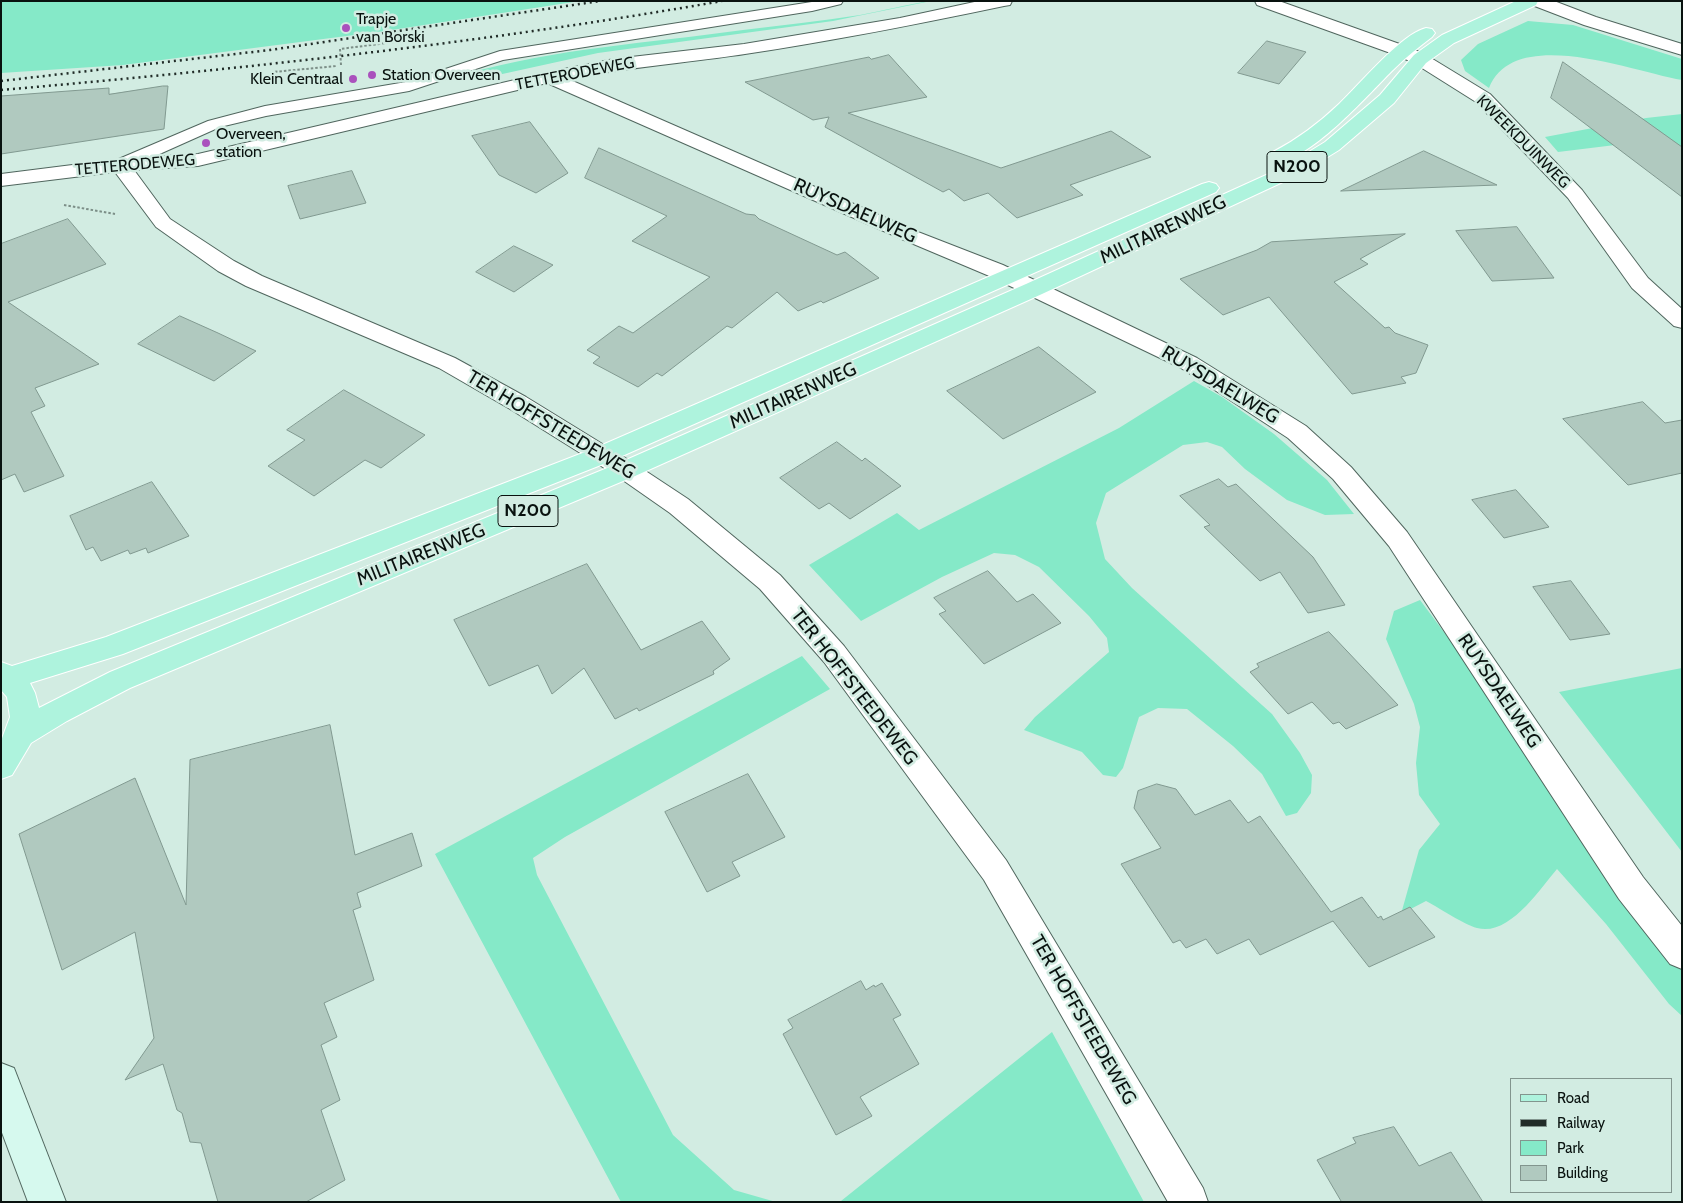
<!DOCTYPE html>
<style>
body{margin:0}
#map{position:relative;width:1683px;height:1203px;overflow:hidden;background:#d2ece2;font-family:Cabin,sans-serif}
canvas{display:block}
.frame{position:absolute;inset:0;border:2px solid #09120f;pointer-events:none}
.legend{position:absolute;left:1510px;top:1078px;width:162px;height:115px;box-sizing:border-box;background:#d2ece2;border:1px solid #82958e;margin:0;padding:6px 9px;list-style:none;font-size:15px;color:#09120f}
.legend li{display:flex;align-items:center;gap:10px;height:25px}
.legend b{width:25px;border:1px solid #82958e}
</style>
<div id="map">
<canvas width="1683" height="1203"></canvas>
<div class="frame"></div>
<ul class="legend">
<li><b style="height:6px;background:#aef3dd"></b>Road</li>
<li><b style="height:6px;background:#212c28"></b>Railway</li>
<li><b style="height:14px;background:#85e9c8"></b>Park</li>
<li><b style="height:14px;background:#b0c9bf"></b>Building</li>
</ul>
</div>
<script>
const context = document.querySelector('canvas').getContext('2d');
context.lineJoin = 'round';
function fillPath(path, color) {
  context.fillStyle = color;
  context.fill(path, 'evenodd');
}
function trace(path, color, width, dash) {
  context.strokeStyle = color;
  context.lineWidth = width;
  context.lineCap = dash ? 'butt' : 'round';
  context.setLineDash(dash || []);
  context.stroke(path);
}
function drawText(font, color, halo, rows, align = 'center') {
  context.font = font + ' Cabin,sans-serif';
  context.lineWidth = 5;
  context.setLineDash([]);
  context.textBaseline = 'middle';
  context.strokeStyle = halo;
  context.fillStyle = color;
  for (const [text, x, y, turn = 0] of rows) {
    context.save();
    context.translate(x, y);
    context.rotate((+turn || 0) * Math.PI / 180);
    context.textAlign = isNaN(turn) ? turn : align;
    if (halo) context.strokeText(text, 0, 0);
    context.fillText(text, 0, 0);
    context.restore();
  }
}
const green = new Path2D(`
 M1 1H580L385 31 123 65 1 73Z
 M931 1 833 21 598 53 475 80 466 74C557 48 650 43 743 30 782 25 821 21 860 15 883 11 907 4 931 1Z
 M1528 21 1573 25 1682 59V80C1634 72 1514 24 1489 88L1465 71 1461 60 1478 44Z
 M1682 114V149L1656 140 1558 152 1545 137 1646 118Z
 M1194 381 1222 397 1274 434 1327 480 1354 514 1325 515 1287 500 1245 469 1222 447 1207 442 1183 445 1106 493 1096 523 1105 559 1132 588 1272 714 1300 753 1312 775 1311 793 1297 813 1286 816 1262 774 1233 746 1187 709 1158 708 1139 717 1123 768 1116 777 1103 775 1082 752 1024 730 1035 717 1109 652 1107 638 1089 616 1039 567 1015 555 994 553 942 577 861 621 809 565 897 513 919 530 1119 428Z
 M1420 600 1682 951V1016L1669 1004 1606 924 1557 869C1540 889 1509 937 1477 928 1463 924 1441 909 1426 901L1401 914 1419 850 1440 824 1419 795 1416 763 1420 727 1414 704 1386 639 1394 611Z
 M802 656 830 689 565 837 533 858 537 875 673 1135 734 1190 776 1202H621L435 854Z
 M1682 668V852L1559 692Z
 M1052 1032 1144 1202H833L841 1201Z`);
const building = new Path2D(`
 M1267 41 1306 52 1279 84 1238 73Z
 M889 55 927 97 848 113 1001 168 1111 131 1151 157 1070 185 1083 195 1017 218 988 193 964 201 949 189 943 192 825 127 829 117 813 120 745 82 869 57 871 59Z
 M1563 62 1682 147V197L1551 98Z
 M163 86H168L164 129 1 154V96L109 88V94Z
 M530 122 568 173 536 193 499 175 472 136Z
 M599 148 746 214 755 215 759 219 837 255 845 252 879 278 823 303 821 301 798 311 777 292 732 328 727 326 662 376 657 373 638 387 593 363 600 357 587 350 619 326 633 333 710 277 632 241 667 216 585 178Z
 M1424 151 1497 185 1341 191Z
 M352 171 366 203 300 219 288 186Z
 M68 219 106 264 8 302 99 364 35 388 45 406 31 412 64 476 24 492 15 474 1 480V244Z
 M1517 227 1554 278 1492 281 1456 231Z
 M1405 234 1360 259 1368 264 1334 282 1385 328 1389 327 1395 333 1428 345 1416 373 1401 377 1406 383 1352 394 1269 297 1223 315 1180 279 1257 250 1271 242Z
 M514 246 553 265 514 292 476 272Z
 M180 316 218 333 256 351 214 381 138 344Z
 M1039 347 1096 392 1003 439 947 391Z
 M344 390 425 435 381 468 365 460 314 496 268 466 305 440 287 430Z
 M1643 402 1665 423 1682 420V473L1628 485 1563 419Z
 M837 442 862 461 865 458 901 486 850 519 829 503 819 509 780 478Z
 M1219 479 1228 487 1236 484 1313 557 1345 605 1308 613 1280 572 1260 581 1204 527 1210 525 1180 496Z
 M152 482 189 536 148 553 146 548 130 554 128 550 101 561 93 547 86 550 70 516Z
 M1516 490 1549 527 1504 538 1472 500Z
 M587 564 641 650 702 621 730 659 713 671 714 674 639 711 637 708 615 719 584 668 552 694 538 665 489 686 454 620Z
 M988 571 1017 602 1033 594 1061 623 984 664 939 614 946 611 934 598Z
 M1571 581 1610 634 1570 640 1533 587Z
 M1329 632 1398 705 1346 729 1339 722 1333 724 1312 702 1288 714 1250 672 1259 667 1257 664Z
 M330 725 355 855 412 833 422 866 357 893 361 907 353 910 374 980 324 1003 337 1037 321 1045 340 1100 321 1110 345 1180 306 1202H218L201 1143 190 1142 182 1113 177 1110 163 1064 125 1080 154 1038 135 932 62 970 19 834 135 778 186 905 190 760Z
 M748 774 785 837 732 862 740 876 707 892 665 812Z
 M1157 784 1176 789 1195 815 1230 800 1248 823 1260 816 1331 912 1362 897 1378 918 1381 916 1383 920 1410 907 1435 937 1369 967 1333 921 1260 955 1249 939 1217 954 1206 939 1186 948 1180 940 1173 943 1121 864 1161 848 1134 808 1138 791Z
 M861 981 866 990 874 985 875 987 882 983 901 1015 893 1019 919 1064 860 1097 872 1116 836 1135 783 1034 793 1028 788 1020Z
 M1394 1127 1419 1166 1451 1152 1483 1202H1340L1341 1201 1317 1160 1356 1143 1353 1138Z`);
const path = new Path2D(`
 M341 65 340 49 410 40
 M272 79 273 72 337 66
 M64 205 115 214`);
const lane = new Path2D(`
 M818 1H843L841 4 812 11 503 60 409 91 266 116 220 127 126 169H114L112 165 114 161 208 121 265 106 406 82 500 51Z`);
const street = new Path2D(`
 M979 1H1012L1010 5 1004 6C918 24 832 41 745 54 686 63 627 67 568 79L918 232 1003 265 1197 358 1306 426 1351 467 1407 532 1643 877 1682 926V969L1670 964 1619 899 1389 546 1333 479 1288 438 1181 368 987 275 904 240 547 83 198 166 134 170 170 219 234 261 262 276 455 358 526 397 635 464 688 499 780 575 844 646 1006 860 1203 1188 1208 1202H1168L984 880 824 662 760 589 670 513 617 476 510 409 439 368 246 286 218 271 156 227 115 172 1 186V174L120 159 198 154 549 72 614 59 744 44 900 18Z
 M1255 1H1279L1408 47 1426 55 1490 94 1582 190 1648 278 1682 309V328L1674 326 1632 288 1568 198 1476 102 1414 63 1396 55 1257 5Z
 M1530 1H1554L1596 17 1682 44V55L1584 25 1532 5Z`);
const secondary = new Path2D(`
 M1 1063 14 1068 66 1202H28L1 1130Z`);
const primary = new Path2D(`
 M1516 1H1538L1536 5 1454 43 1426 63 1394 103 1339 150 1300 174 1042 294 635 476 130 688 67 721 31 743 12 775 1 779V741L10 717 7 697 1 690V662L12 666 106 637 593 449 1202 184 1209 182 1216 184 1219 188 1216 192 611 461 123 654 30 683 35 693 39 708 110 672 617 464 1026 284 1286 166 1325 142 1380 95 1414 55 1442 35Z
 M1426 28 1432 29 1435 33 1432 37C1419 47 1406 57 1394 69 1371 91 1305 168 1273 160L1270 156 1273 152C1298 139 1319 123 1339 104 1359 85 1401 34 1426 28Z`);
const rail = new Path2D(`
 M1 81 270 50 600 1
 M1 90C243 69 483 43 722 1`);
const markers = [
 [346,28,5,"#aa51bd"],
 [372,75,5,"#aa51bd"],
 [353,79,5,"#aa51bd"],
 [206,143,5,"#aa51bd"]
];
const farPoinames = [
 ["Trapje",356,19],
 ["van Borski",356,37],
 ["Station Overveen",382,75],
 ["Klein Centraal",343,79,"right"],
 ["Overveen,",216,134],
 ["station",216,152]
];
const farStreetnames = [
 ["TETTERODEWEG",575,74,-11],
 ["KWEEKDUINWEG",1523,142,45],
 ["TETTERODEWEG",135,165,-5]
];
const shields = [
 [1297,167,60],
 [528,511,60]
];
const shieldNames = [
 ["N200",1297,167],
 ["N200",528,511]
];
const streetNames = [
 ["RUYSDAELWEG",855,211,24],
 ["MILITAIRENWEG",1163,230,-25],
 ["RUYSDAELWEG",1220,385,31],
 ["MILITAIRENWEG",793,396,-24],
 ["TER HOFFSTEEDEWEG",551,425,31],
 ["MILITAIRENWEG",421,555,-22],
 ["TER HOFFSTEEDEWEG",854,687,52],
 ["RUYSDAELWEG",1499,691,56],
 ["TER HOFFSTEEDEWEG",1083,1020,60]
];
fillPath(green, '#85e9c8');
fillPath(building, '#b0c9bf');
trace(building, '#819990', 1);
trace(lane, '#50665e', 2);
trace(street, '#50665e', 2);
trace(secondary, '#50665e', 2);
trace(primary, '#fff', 2);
trace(path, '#7c8e87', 2, [2.5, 2]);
fillPath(lane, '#fff');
fillPath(street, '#fff');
fillPath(secondary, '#d6f9ee');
fillPath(primary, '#aef3dd');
trace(rail, '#212c28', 2.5, [2, 4]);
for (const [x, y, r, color] of markers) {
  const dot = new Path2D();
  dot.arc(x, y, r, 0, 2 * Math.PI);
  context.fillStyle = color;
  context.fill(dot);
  trace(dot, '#d2ece2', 2);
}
drawText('16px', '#09120f', '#d2ece2', farPoinames, 'left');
drawText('16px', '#09120f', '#d2ece2', farStreetnames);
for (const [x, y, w] of shields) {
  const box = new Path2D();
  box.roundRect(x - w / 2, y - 15.5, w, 31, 4);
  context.fillStyle = '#d2ece2';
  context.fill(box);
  trace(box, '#09120f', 1);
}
drawText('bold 18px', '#09120f', null, shieldNames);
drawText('19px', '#09120f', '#d2ece2', streetNames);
</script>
